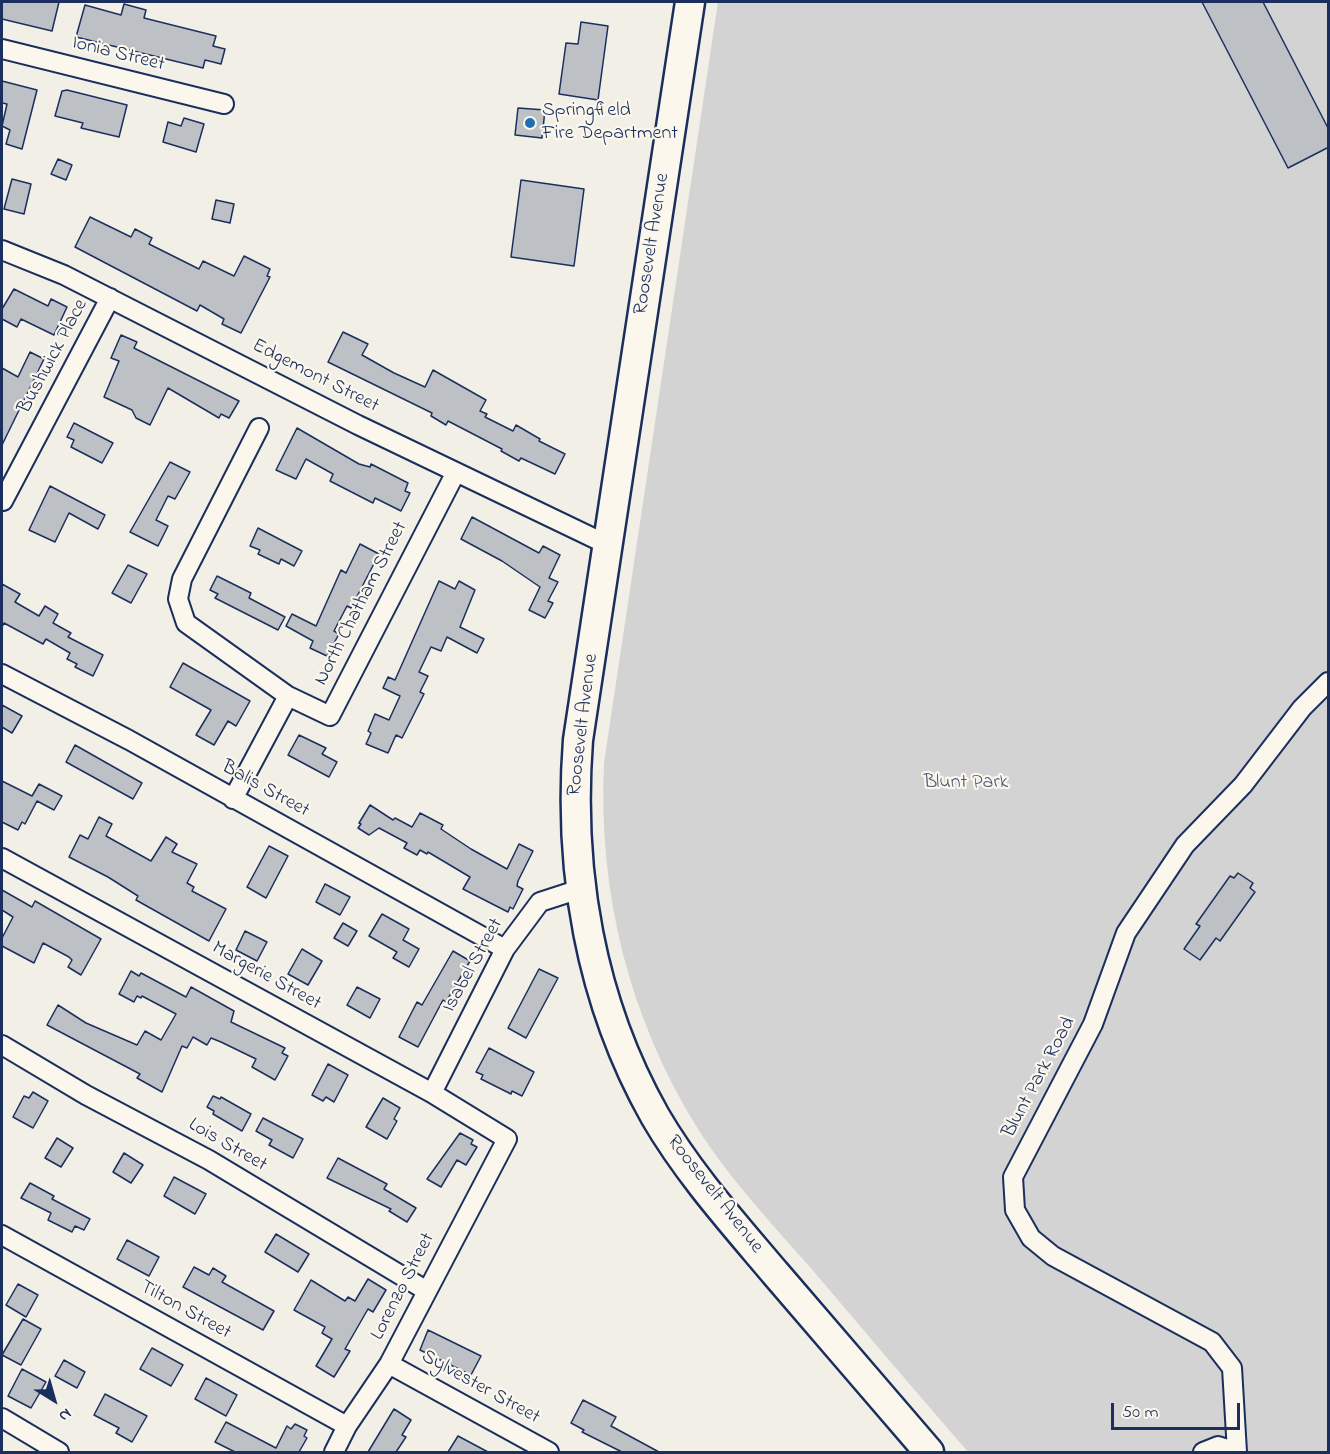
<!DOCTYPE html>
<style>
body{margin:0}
#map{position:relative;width:1330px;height:1454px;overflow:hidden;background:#f2efe6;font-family:"Indie Flower",sans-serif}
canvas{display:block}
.frame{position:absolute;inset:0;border:3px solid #1b2f5e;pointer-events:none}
.north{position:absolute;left:24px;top:1370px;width:60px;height:60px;-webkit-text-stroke:4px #fbf7ec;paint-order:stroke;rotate:143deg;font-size:16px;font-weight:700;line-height:24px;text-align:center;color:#1b2f5e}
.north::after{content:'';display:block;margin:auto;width:21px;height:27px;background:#1b2f5e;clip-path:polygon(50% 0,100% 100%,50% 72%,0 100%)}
.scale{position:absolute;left:1111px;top:1403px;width:129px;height:27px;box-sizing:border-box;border:3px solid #1b2f5e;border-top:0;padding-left:8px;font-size:18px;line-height:21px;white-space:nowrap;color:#1b2f5e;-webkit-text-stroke:4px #fbf7ec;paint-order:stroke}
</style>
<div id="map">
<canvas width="1330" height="1454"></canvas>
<div class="frame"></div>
<div class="north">N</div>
<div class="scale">50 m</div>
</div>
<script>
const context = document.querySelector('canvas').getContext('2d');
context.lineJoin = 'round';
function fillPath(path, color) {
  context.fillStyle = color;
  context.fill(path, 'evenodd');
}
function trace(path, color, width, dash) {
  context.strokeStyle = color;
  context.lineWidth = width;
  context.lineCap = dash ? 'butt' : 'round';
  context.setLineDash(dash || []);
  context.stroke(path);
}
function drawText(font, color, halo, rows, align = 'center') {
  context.font = font + ' "Indie Flower",sans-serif';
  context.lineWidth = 4.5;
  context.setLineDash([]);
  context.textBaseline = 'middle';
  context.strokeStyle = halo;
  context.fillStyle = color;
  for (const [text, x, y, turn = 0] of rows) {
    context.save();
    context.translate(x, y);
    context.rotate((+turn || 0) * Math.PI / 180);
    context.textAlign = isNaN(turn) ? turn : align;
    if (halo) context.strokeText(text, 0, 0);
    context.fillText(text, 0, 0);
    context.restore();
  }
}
const green = new Path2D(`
 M718 2H1328V1452H968C917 1393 866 1333 815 1273 775 1227 731 1181 698 1129 629 1018 598 893 604 763Z`);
const building = new Path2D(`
 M2 2H59L52 31 2 19Z
 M1202 2H1263L1329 130V147L1288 168Z
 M124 4 146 10 144 18 216 36 213 46 225 49 221 64 205 60 203 68 76 37 85 5 121 15Z
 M581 22 608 26 598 100 559 94 566 43 578 44Z
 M2 81 37 90 22 149 6 144 10 130 2 126 7 104 2 103Z
 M67 90 127 105 119 137 81 128 83 123 55 116 62 91Z
 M518 108 545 110 542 138 515 135Z
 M184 118 204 124 196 152 163 142 168 122 181 126Z
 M58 159 72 165 66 180 51 174Z
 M12 179 31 184 24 214 4 209Z
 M521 180 584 189 574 266 511 257Z
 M216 200 234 204 230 223 212 219Z
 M90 217 131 237 135 229 152 238 149 244 199 269 203 261 234 276 244 256 270 269 267 276 270 277 241 333 222 324 224 319 200 305 197 311 75 247Z
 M14 289 48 306 51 299 67 307 54 335 21 319 17 327 2 319V309Z
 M343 332 368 344 362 355 394 373 425 387 433 370 486 400 480 411 487 414 485 417 513 431 516 425 540 439 539 441 565 454 555 474 521 458 519 461 501 451 502 449 448 421 446 425 431 416 432 413 328 362Z
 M121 335 137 342 134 348 239 401 229 418 221 414 219 418 168 388 150 425 136 418 132 410 104 397 119 361 111 358Z
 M30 352 44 359 2 445V368L18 377Z
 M74 423 113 443 102 463 71 447 74 440 67 437Z
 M297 428 359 464 370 467 371 464 408 483 405 491 410 493 401 511 375 498 373 503 330 481 333 474 306 459 296 479 276 470Z
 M170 462 190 472 175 499 168 496 156 520 168 526 158 546 130 532Z
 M50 486 105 515 98 529 69 513 55 542 29 530Z
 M472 517 539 553 543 546 560 555 549 578 558 582 548 601 553 603 545 618 529 610 540 587 502 561 461 539Z
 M258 528 302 551 294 566 281 559 279 564 258 554 260 550 250 546Z
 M360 544 379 554 351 608 347 606 334 631 339 634 327 656 310 648 313 641 286 626 292 614 316 626 341 570 346 573Z
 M128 565 147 574 131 603 112 593Z
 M217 576 251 593 249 598 285 617 278 630 215 598 218 594 210 590Z
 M439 581 455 589 459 581 475 590 460 627 484 639 477 653 447 637 441 651 431 647 419 672 428 676 420 692 424 694 402 738 396 735 388 753 366 744 371 733 368 731 375 714 389 720 400 696 383 688 388 677 395 680Z
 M2 584 20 594 15 602 39 616 45 606 58 614 53 623 71 633 68 637 103 655 93 676 75 667 77 664 67 659 70 653 46 639 43 644 4 623 2 627Z
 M183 663 250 701 236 726 228 721 214 745 196 735 211 710 170 687Z
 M2 705 22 716 12 733 2 727Z
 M299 735 326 748 322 754 337 762 329 777 288 755Z
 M75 745 142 783 133 799 66 762Z
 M2 781 32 796 39 784 62 796 54 810 37 801 25 824 22 822 18 830 2 822Z
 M370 805 393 820 395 818 412 827 420 813 443 825 441 829 471 849 507 869 519 844 533 851 518 881 517 886 523 889 513 909 510 907 508 912 463 889 470 877 428 852 427 854 420 850 417 855 404 848 407 843 379 828 369 835 358 828 361 824 359 823Z
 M99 817 112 824 106 836 151 861 166 837 177 844 172 852 197 864 187 883 194 887 192 891 226 909 209 941 136 900 138 896 108 877 69 857 80 835 88 839Z
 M269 846 288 856 266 898 247 887Z
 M1238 873 1253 883 1250 888 1255 892 1220 941 1216 938 1200 960 1184 949 1200 926 1196 924 1230 876 1234 878Z
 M325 884 350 897 340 915 316 902Z
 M2 890 32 907 35 901 101 939 81 975 68 967 72 960 69 957 43 943 34 963 2 946V938L13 917 2 910Z
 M382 914 409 929 403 940 419 949 409 967 393 958 397 952 369 936Z
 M343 923 357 931 348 946 334 938Z
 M245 931 267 942 257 961 236 950Z
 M302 949 322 961 308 985 288 974Z
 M453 951 470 961 446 1002 443 1000 418 1047 399 1037 417 1002 422 1005Z
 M539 969 558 978 526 1038 508 1028Z
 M131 971 139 976 141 973 186 997 191 987 234 1011 231 1022 285 1048 282 1053 288 1056 275 1080 252 1067 256 1059 221 1042 211 1038 207 1045 193 1037 187 1048 182 1046 162 1092 137 1078 140 1074 47 1025 58 1005 86 1023 137 1045 145 1031 161 1040 176 1014 142 996 141 998 137 996 134 1002 119 994Z
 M357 987 380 999 370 1018 347 1005Z
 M489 1048 534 1072 522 1096 512 1091 511 1094 481 1079 483 1075 476 1072Z
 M328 1064 348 1075 334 1102 326 1097 323 1101 312 1095Z
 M33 1092 48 1101 33 1128 13 1117 24 1096 29 1098Z
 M213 1096 220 1099 221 1097 251 1114 242 1131 213 1114 214 1111 207 1107Z
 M383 1098 400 1108 394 1119 397 1121 387 1139 366 1127Z
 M263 1118 303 1139 293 1158 269 1145 272 1140 256 1131Z
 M460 1133 473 1140 471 1144 477 1147 466 1165 457 1160 441 1187 427 1179Z
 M57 1138 73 1148 61 1167 45 1158Z
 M124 1153 143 1165 131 1183 113 1172Z
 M338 1158 387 1184 384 1189 416 1208 407 1222 389 1211 391 1209 327 1178Z
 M174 1177 206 1194 195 1214 164 1196Z
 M30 1183 54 1196 52 1199 90 1219 84 1230 75 1226 72 1232 48 1220 51 1213 21 1198Z
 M276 1234 309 1254 298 1272 265 1252Z
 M127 1240 159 1257 149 1276 117 1259Z
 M194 1267 209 1275 213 1268 226 1276 222 1282 274 1311 263 1330 183 1287Z
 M368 1279 386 1290 373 1312 368 1309 345 1349 350 1351 334 1377 316 1366 332 1339 322 1333 325 1327 294 1310 311 1280 345 1301 348 1297 355 1301Z
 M18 1284 38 1295 26 1317 6 1305Z
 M23 1319 41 1329 21 1365 2 1355Z
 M428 1330 481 1356 471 1375 420 1350Z
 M152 1348 183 1365 171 1386 140 1369Z
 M64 1360 85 1372 77 1388 55 1376Z
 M22 1369 46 1382 31 1408 8 1396Z
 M206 1378 237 1395 226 1416 195 1399Z
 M105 1394 147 1416 132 1442 116 1433 119 1428 94 1415Z
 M583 1400 616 1417 611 1426 659 1452H622L582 1432 584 1430 571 1423Z
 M394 1409 411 1420 402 1435 406 1437 396 1452H368Z
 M226 1422 276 1448 287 1426 291 1429 295 1424 307 1430 304 1436 307 1438 299 1452H235L215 1442Z
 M458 1436 488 1452H448Z`);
const street = new Path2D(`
 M2 49 224 104
 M2 250 64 275 358 425 608 545
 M3 501 110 298
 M2 674 129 740 505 949
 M288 696 330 716 456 472
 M233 799 288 696 186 623 178 599 182 579 259 428
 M2 858 432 1093 507 1139 389 1364 347 1426 334 1452
 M2 1045 86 1095 209 1160 427 1291
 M432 1093 505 949 540 902 580 889
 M2 1235 347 1426
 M389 1364 549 1452
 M2 1418 59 1452
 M1203 1452 1218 1446 1237 1452
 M1237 1452 1232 1368 1212 1342 1053 1256 1031 1238 1015 1210 1013 1177 1093 1024 1126 933 1185 845 1243 785 1302 708 1328 682`);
const primary = new Path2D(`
 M690 2 578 740C568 870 590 1001 655 1116 688 1173 733 1223 776 1274 827 1333 878 1393 929 1452`);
const markers = [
 [530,123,6,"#1f6fb2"]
];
const streetNames = [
 ["Ionia Street",118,55,14],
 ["Roosevelt Avenue",653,244,-81],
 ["Bushwick Place",54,357,-62],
 ["Edgemont Street",315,377,27],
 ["North Chatham Street",362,604,-63],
 ["Roosevelt Avenue",584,725,-83],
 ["Balis Street",265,790,29],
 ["Isabel Street",474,966,-61],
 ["Margerie Street",266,977,29],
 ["Blunt Park Road",1040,1078,-62],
 ["Lois Street",227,1146,30],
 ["Roosevelt Avenue",714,1195,52],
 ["Lorenzo Street",404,1287,-63],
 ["Tilton Street",185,1311,29],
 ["Sylvester Street",480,1388,29]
];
const poiNames = [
 ["Springfield",542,112],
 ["Fire Department",542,135]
];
const parkNames = [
 ["Blunt Park",966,784]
];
fillPath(green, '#d2d3d2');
fillPath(building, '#bdc0c4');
trace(building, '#1b2f5e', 1.5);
trace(street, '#1b2f5e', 22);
trace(primary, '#1b2f5e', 33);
trace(street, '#fbf7ec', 18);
trace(primary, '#fbf7ec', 28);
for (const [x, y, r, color] of markers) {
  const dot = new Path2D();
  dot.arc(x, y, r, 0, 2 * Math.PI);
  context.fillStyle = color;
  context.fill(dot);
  trace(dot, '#fbf7ec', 2);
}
drawText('20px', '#1b2f5e', '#fbf7ec', streetNames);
drawText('20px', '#1b2f5e', '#fbf7ec', poiNames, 'left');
drawText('20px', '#49587b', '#fbf7ec', parkNames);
</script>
